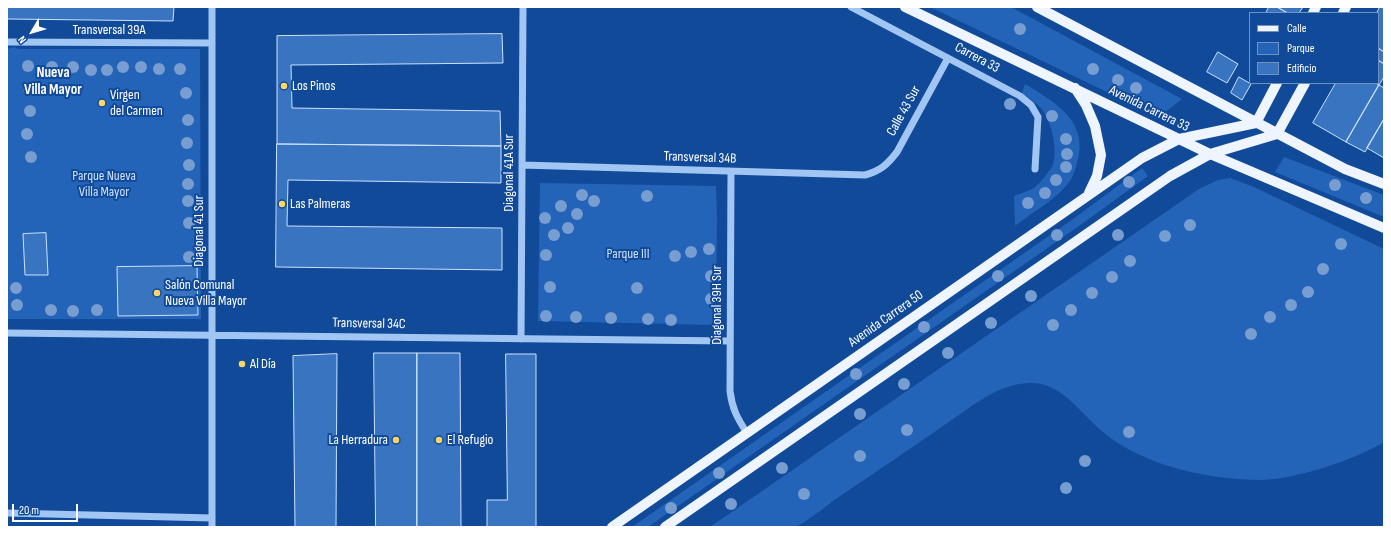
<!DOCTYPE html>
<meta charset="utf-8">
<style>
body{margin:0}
#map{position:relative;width:1391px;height:534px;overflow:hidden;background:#114a99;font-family:"Sofia Sans Condensed",sans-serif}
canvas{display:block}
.frame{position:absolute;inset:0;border:8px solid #fff;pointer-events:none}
.legend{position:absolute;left:1249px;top:12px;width:130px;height:72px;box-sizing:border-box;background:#114a99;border:1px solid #7092c2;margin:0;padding:5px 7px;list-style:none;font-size:12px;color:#fff}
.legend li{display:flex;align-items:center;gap:8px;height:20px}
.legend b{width:20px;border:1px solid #7092c2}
.north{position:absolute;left:12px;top:12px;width:40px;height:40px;-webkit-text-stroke:3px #114a99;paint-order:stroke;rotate:232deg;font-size:11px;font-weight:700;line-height:16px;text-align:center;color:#fff}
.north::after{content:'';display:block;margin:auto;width:14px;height:18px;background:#fff;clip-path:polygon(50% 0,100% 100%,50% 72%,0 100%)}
.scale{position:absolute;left:12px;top:504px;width:66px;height:18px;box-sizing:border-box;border:2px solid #fff;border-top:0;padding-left:5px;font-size:12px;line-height:14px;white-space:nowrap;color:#fff;-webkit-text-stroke:3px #114a99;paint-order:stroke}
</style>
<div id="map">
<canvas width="1391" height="534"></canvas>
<div class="frame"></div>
<ul class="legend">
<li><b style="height:5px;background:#eff5ff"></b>Calle</li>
<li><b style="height:11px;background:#2364b8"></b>Parque</li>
<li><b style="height:11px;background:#3974c1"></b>Edificio</li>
</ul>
<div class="north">N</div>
<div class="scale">20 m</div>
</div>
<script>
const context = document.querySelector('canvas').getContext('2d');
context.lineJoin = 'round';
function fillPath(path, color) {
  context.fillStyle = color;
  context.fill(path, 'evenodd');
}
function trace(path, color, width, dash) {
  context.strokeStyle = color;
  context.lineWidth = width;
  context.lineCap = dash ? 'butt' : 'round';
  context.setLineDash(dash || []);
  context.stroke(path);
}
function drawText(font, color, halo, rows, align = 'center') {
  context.font = font + ' "Sofia Sans Condensed",sans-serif';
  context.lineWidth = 4;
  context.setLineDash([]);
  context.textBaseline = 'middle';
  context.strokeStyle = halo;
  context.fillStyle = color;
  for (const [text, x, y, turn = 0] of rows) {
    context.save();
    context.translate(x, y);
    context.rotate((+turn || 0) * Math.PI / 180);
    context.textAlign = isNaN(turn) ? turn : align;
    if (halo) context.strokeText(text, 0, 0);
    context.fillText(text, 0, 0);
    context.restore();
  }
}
const green = new Path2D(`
 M930 7H1011L1182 99 1159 117Z
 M14 47 19 49H200L201 319H7V49Z
 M1025 84C1051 100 1085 118 1079 154 1077 163 1075 173 1070 181 1057 199 1033 212 1015 226L1014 196C1021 193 1031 191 1036 186 1042 181 1048 173 1052 167 1059 150 1051 118 1039 106 1034 101 1027 97 1022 93Z
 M1284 157 1384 195V217L1275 172Z
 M1142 168 1148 176 1079 226 648 527H632L1073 219Z
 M1230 178 1254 187 1384 249V442C1355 460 1296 479 1262 480 1210 480 1143 466 1103 432 1081 414 1061 381 1029 383 999 384 973 405 949 422 914 446 879 470 843 494 828 504 813 518 797 526 788 530 724 527 710 527L1199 189 1218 180Z
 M540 183 716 186 717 217 716 325 538 321Z`);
const building = new Path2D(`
 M7 7H174L173 21 7 19Z
 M1269 7H1277L1288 13H1266Z
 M1277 7H1303L1299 13H1288Z
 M1380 7H1384V52L1378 48V13H1377Z
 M502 34 503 63 291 65 292 108 500 111 501 146 277 144V36Z
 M1378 48 1384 52V64L1378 60Z
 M1218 52 1238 64 1227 83 1207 72Z
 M1378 60 1384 64V77L1379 85 1376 83H1378Z
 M1239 77 1251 84 1242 100 1231 93Z
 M1336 83H1376L1379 85 1346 142 1313 123Z
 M1379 85 1384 88V119L1365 152 1346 142Z
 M1384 119V158L1367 148Z
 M277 144 501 146V183L288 180 287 226 502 228V270L276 267Z
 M46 233 48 275H25L23 234Z
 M197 266 198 315 118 316 117 267Z
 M374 353H417V527H376Z
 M417 353H460L461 527H417Z
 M337 354 336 527H295L293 356Z
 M506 354H536V527H487V500H507Z`);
const minor = new Path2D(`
 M212 7V527
 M851 7 1020 96 1031 105 1038 117 1035 169
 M7 42 212 43
 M522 165 865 175C880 171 887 165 897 152L948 58
 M731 172 730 391C732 408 737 418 747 433
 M7 333 730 341
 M521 339 523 7
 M7 513 212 518`);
const major = new Path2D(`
 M905 7 1210 154 1384 228
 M1037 7 1345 169 1384 184
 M1313 13 1316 7
 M1343 13 1346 7
 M1075 88 1086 105 1095 126 1101 155 1097 176 1089 193
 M1256 123 1277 83
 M612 527 1142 158 1179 139 1256 123
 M665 527 1170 176 1210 154 1277 134 1305 83`);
const trees = [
 [1020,29],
 [28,66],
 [52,67],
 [73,67],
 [123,67],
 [141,67],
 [159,69],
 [180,69],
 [1093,69],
 [91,70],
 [107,70],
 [1118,80],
 [1136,88],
 [29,89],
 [186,93],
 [1010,104],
 [30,111],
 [1052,116],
 [188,120],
 [27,134],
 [1066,139],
 [187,143],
 [1067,154],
 [31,157],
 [189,165],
 [1066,167],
 [1056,180],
 [1129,182],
 [188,184],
 [1335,185],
 [1045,193],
 [582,195],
 [647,196],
 [1366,198],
 [188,201],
 [594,201],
 [1028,203],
 [561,206],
 [577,214],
 [545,218],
 [189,223],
 [1190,225],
 [568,228],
 [554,235],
 [1057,235],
 [1118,235],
 [1165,236],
 [1341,244],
 [709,249],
 [691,252],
 [546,255],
 [675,256],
 [189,257],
 [1130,261],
 [1323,269],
 [711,276],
 [998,276],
 [1112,277],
 [550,287],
 [16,288],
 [637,288],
 [1308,292],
 [1092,293],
 [1031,296],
 [711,299],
 [17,305],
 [1291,305],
 [51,310],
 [97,310],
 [1071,310],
 [73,311],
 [546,316],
 [576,317],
 [1270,317],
 [611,318],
 [648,319],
 [671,320],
 [991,323],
 [1053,325],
 [924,327],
 [1251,334],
 [948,353],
 [856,374],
 [904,384],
 [860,414],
 [907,430],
 [1129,432],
 [860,456],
 [1085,461],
 [782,468],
 [719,473],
 [1066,488],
 [804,494],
 [731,504],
 [671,508]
];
const markers = [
 [284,86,4,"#ffd565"],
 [102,103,4,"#ffd565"],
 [282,204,4,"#ffd565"],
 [157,293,4,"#ffd565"],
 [242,364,4,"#ffd565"],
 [396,440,4,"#ffd565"],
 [439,440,4,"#ffd565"]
];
const streetNames = [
 ["Transversal 39A",109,30],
 ["Carrera 33",977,58,28],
 ["Avenida Carrera 33",1149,109,26],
 ["Calle 43 Sur",904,111,-61],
 ["Transversal 34B",700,158,2],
 ["Diagonal 41A Sur",509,173,-90],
 ["Diagonal 41 Sur",199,231,-90],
 ["Diagonal 39H Sur",717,305,-90],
 ["Avenida Carrera 50",886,319,-35],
 ["Transversal 34C",369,324,1]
];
const poiNames = [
 ["Los Pinos",292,86],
 ["Virgen",110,95],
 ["del Carmen",110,111],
 ["Las Palmeras",290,204],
 ["Salón Comunal",165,285],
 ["Nueva Villa Mayor",165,301],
 ["Al Día",250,364],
 ["La Herradura",388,440,"right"],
 ["El Refugio",447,440]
];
const parkNames = [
 ["Parque Nueva",104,176],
 ["Villa Mayor",104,192],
 ["Parque III",628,254]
];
const neighbourhoodNames = [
 ["Nueva",53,73],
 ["Villa Mayor",53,90]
];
fillPath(green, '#2364b8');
fillPath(building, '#3974c1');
trace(building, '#cbe1fe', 1);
trace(minor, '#a2c6f4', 7);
trace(major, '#eff5ff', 10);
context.fillStyle = '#779dd1';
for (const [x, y] of trees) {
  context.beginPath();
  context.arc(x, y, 6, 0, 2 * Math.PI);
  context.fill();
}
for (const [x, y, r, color] of markers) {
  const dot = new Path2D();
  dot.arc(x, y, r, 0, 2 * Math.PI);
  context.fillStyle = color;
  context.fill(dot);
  trace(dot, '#114a99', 1.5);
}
drawText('14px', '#fff', '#114a99', streetNames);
drawText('14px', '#fff', '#114a99', poiNames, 'left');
drawText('14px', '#cbe1fe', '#114a99', parkNames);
drawText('bold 15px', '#fff', '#114a99', neighbourhoodNames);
</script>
